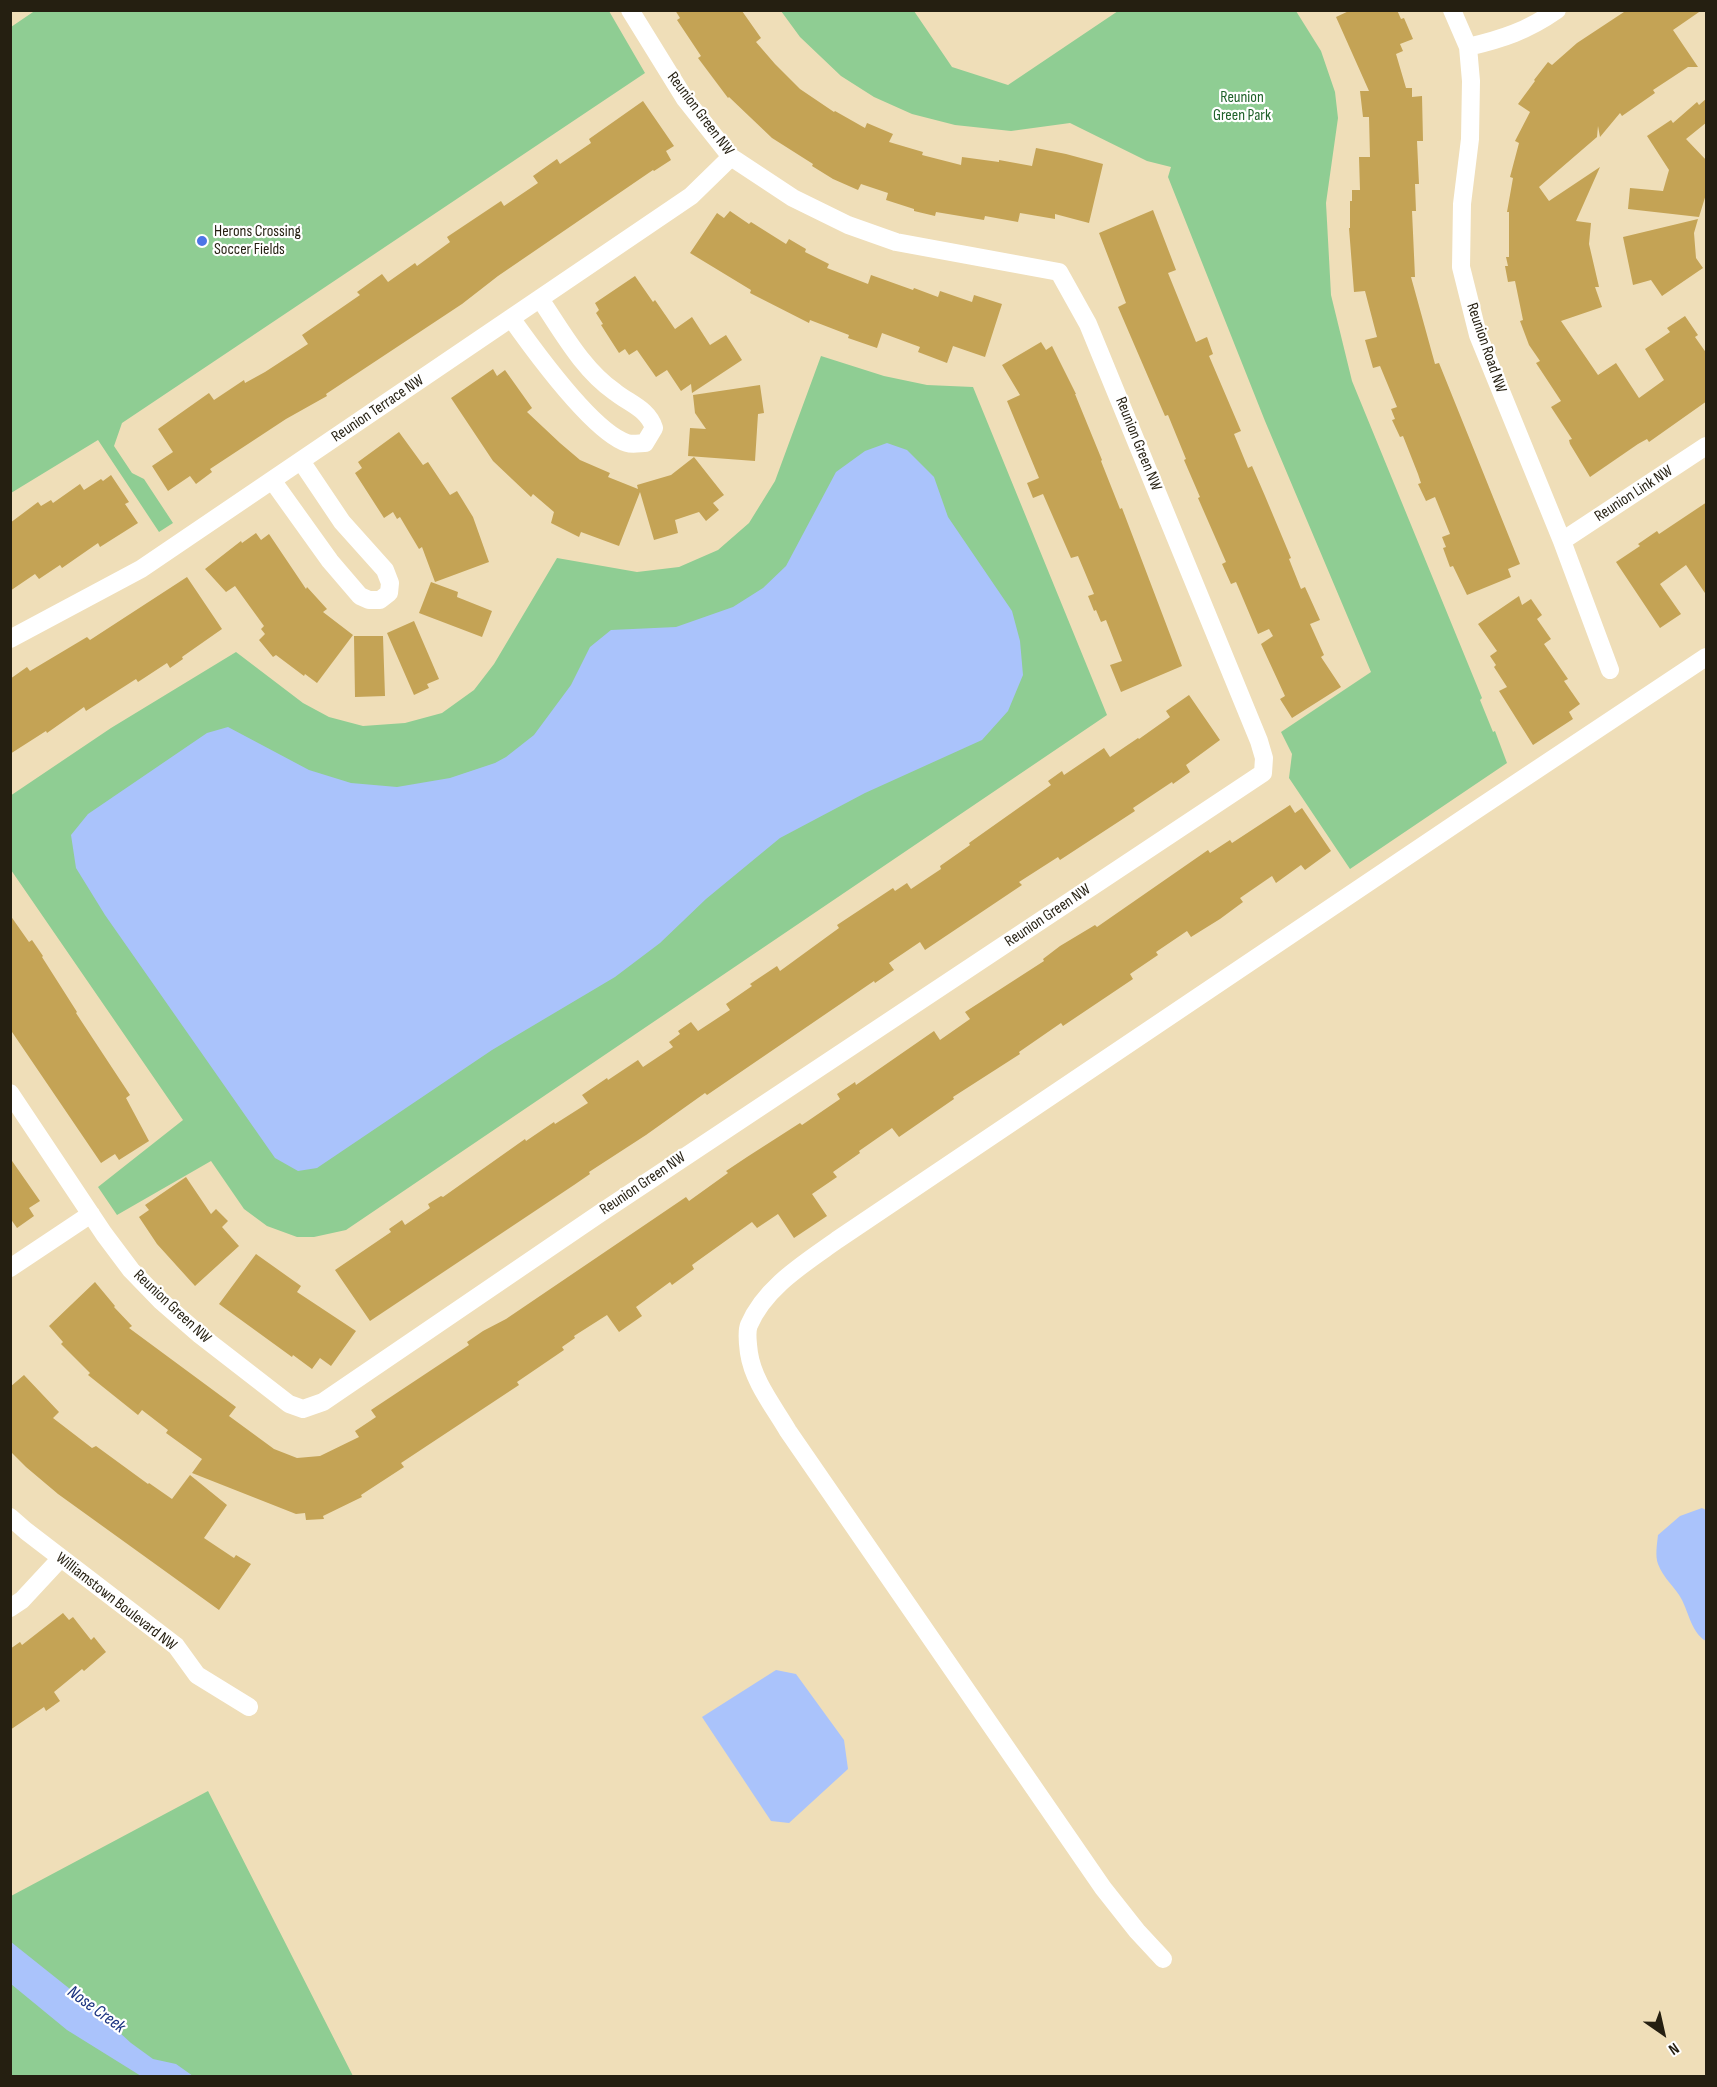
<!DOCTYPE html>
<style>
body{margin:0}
#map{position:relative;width:1717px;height:2087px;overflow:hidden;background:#efdeb8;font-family:"Sofia Sans Condensed",sans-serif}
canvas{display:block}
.frame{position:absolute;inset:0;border:12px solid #251f11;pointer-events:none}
.north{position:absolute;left:1633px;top:2003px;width:60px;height:60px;-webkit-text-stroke:4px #fff;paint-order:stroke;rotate:146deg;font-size:16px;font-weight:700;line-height:24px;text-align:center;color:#251f11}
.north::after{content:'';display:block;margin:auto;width:21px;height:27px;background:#251f11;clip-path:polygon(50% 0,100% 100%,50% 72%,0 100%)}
</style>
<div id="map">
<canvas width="1717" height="2087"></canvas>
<div class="frame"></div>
<div class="north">N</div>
</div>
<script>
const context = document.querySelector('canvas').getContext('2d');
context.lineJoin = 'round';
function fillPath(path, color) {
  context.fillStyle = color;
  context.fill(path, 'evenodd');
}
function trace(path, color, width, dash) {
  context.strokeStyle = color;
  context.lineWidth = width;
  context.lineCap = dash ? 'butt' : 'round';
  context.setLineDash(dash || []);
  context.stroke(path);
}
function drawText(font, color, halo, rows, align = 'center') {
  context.font = font + ' "Sofia Sans Condensed",sans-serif';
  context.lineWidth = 4.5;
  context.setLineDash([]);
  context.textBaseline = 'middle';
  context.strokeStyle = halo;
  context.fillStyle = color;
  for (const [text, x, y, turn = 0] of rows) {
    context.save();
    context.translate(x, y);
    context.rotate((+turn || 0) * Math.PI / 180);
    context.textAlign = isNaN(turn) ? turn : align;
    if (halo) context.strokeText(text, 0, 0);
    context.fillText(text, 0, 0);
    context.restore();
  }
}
const green = new Path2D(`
 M36 10 609 11 645 73 122 423 114 446 132 473 144 479 173 523 159 532 98 440 11 493V27Z
 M781 11H914L952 67 1008 85 1118 11H1296L1321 51 1335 92 1338 118 1326 203 1331 295 1352 381 1482 698 1480 700 1493 732 1495 731 1507 763 1350 869 1289 778 1292 754 1281 732 1371 672 1265 421 1168 177 1171 167 1147 161 1070 123 1011 131 955 125 912 114 874 97 841 76 800 37Z
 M821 356 884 376 927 385 973 387 1107 715 346 1230 314 1237H297L267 1226 244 1209 211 1161 117 1215 98 1187 183 1120 11 870 10 796 111 728 236 652 303 703 329 717 363 726 405 723 442 713 474 690 494 664 557 558 637 572 679 567 718 550 749 523 775 481Z
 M208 1791 353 2076H11V1896Z`);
const water = new Path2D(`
 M887 443 907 450 934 477 948 517 1012 611 1020 641 1023 675 1008 711 982 740 865 793 780 838 706 899 660 943 615 977 492 1050 317 1168 298 1171 275 1158 105 915 76 868 71 835 88 814 207 733 228 727 309 770 351 783 397 787 450 778 495 763 506 757 534 735 571 685 590 647 611 630 676 627 733 607 763 588 786 566 836 472 865 451Z
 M1702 1508 1706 1510V1641C1692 1633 1689 1614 1682 1600 1676 1588 1663 1578 1658 1564 1655 1556 1657 1544 1658 1535L1680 1516Z
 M776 1670 796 1674 844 1740 848 1769 789 1823 771 1821 702 1717Z
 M11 1942 85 2001 131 2043 153 2059 176 2064 193 2076H141L67 2030 11 1984Z`);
const building = new Path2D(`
 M675 10 742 11 761 38 756 42 775 64 800 89 834 112 835 111 865 128 867 123 893 134 889 142 923 152 922 155 961 165 962 157 999 162V160L1032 166 1036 148 1066 154 1103 164 1089 223 1055 214V219L1020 213 1018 222 985 216 984 220 936 212 935 216 914 211V209L886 200 888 193 861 184 858 190 833 179 812 166 813 164 772 138 729 97 728 98 698 58 701 56 677 20 680 18Z
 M1351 10H1397L1401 19 1404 18 1413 39 1400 44 1403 51 1396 54 1406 88H1412V97L1422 96 1423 141H1417L1419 184H1415L1416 211H1412L1415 277H1411L1435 364 1439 363 1520 564 1508 569 1511 577 1467 595 1453 566 1450 567 1443 548 1446 547 1442 537 1450 534 1435 497 1426 501 1418 484 1421 483 1418 474 1403 436 1400 437 1392 420 1395 419 1391 409 1397 407 1380 366 1373 368 1365 340 1377 337 1365 291 1354 292 1349 228H1350V201H1352V190H1360L1359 157H1370L1369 117H1363L1360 91H1369L1336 17Z
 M1627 10H1702L1673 30 1698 67H1688L1653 90 1655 93 1622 116 1620 113 1600 137 1598 126 1597 137 1539 187 1549 201 1600 167 1576 221 1591 223 1589 244 1599 287H1595L1602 307 1561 321 1598 375 1616 363 1639 398 1664 380 1645 349 1670 332 1667 328 1685 316 1698 335 1695 337 1707 354V401L1649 442 1647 439 1638 444 1590 477 1570 444 1569 440 1572 439 1551 407 1561 401 1536 363 1540 361 1529 345 1520 321 1523 320 1515 281 1508 282 1505 266H1508L1506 257H1509V212H1507L1513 178 1510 177 1519 143 1515 141 1530 112 1518 104 1535 81 1534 80 1548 62 1552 65 1577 43Z
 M1707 98V122L1686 139 1707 161V191L1699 217 1628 209 1630 188 1663 191 1669 170 1647 136 1671 120 1673 123 1697 102 1699 105Z
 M643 101 674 146 666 151 671 160 654 171 653 170 498 276 462 304 326 394 327 396 286 419 210 469 212 472 196 484 190 476 168 491 152 466 173 452 158 429 209 393 214 400 244 380 245 383 265 372 308 344 302 335 360 295 357 292 382 274 388 282 415 263 417 266 450 242 447 237 501 201 504 206 538 183 533 176 557 159 560 164 591 143 589 139Z
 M1153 210 1176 270 1168 273 1181 305 1196 342 1207 337 1213 354 1209 356 1241 431 1234 434 1248 468 1252 466 1265 496 1291 558 1289 559 1301 589 1305 587 1320 620 1310 624 1324 655 1321 657 1341 687 1292 718 1280 699 1285 696 1261 644 1273 636 1269 629 1258 634 1236 582 1231 584 1222 564 1226 562 1198 498 1200 497 1184 460 1186 459 1168 415 1165 416 1118 307 1126 303 1099 233Z
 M730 211 749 224 751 222 786 244 789 239 806 249 805 252 829 264 827 268 868 284 871 275 913 290 914 288 938 297 940 291 972 302 974 295 1002 304 985 357 953 346 947 363 918 352 920 347 882 333 877 348 848 338 849 335 810 320 809 323 750 293 751 290 690 253 717 213 724 218Z
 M1698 219 1694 233 1696 258 1703 268 1662 296 1651 280 1633 285 1623 237Z
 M635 276 653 302 655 300 675 329 692 317 710 345 726 335 742 360 692 393 691 384 681 391 667 370 656 377 637 350 629 355 625 349 619 353 601 325 603 324 596 313 599 310 595 303Z
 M1041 342 1046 350 1052 346 1076 394H1075L1102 460 1101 461 1120 509 1122 508 1182 666 1121 692 1110 665 1122 661 1106 620 1101 622 1096 610 1094 611 1088 596 1094 594 1078 556 1071 558 1043 494 1033 498 1027 483 1039 478 1007 401 1020 395 1002 365Z
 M493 369 497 376 505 370 532 408 527 412 560 443 580 460 610 473 608 477 638 489 637 485 671 475 694 457 724 495 713 503 719 510 706 521 699 512 675 520 678 533 654 540 640 492 619 546 581 532 579 537 551 523 554 512 533 494 531 497 493 461 451 398Z
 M760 385 764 413 758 414 755 461 688 456 690 428 706 429 695 413 693 395Z
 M399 432 423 465 428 462 450 495 457 491 473 517 489 562 435 582 422 547 419 549 400 517 397 519 393 512 384 518 355 473 362 468 358 462Z
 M111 475 129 502 125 504 138 523 100 547 98 543 62 568 60 565 39 579 35 574 10 591V523L38 502 41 506 51 500 53 503 80 484 84 490 101 479 103 481Z
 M1707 502V596L1686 565 1660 584 1681 614 1660 628 1616 562 1640 546 1638 544 1657 531 1659 534Z
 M256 533 261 540 269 534 306 589 307 587 327 609 323 612 353 635 317 683 305 674 304 676 276 655 273 657 259 640 265 634 261 629 264 626 235 586 226 592 205 569 241 541 242 543Z
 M187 577 222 629 182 657 183 659 170 668 167 663 138 682 136 679 86 711 84 707 47 733 46 731 10 754V679L27 667 30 671 87 637 90 640Z
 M431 582 458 592 457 597 492 611 482 637 419 613Z
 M1519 596 1522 605 1531 599 1542 615 1537 619 1551 639 1544 644 1568 679 1564 681 1580 704 1569 712 1573 719 1533 745 1499 691 1507 687 1494 667 1496 665 1490 656 1497 651 1478 624Z
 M414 621 439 679 427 684 429 688 414 695 387 633Z
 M354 636H383L385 696 355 697Z
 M1189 695 1220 740 1186 765 1190 772 1173 784 1172 782 1133 808 1135 811 1060 860 1058 857 1019 882 1022 885 925 950 920 942 889 963 894 970 875 983 874 981 707 1095 705 1093 646 1135 589 1172 590 1174 574 1185 370 1321 335 1270 391 1232 389 1229 402 1220 405 1225 430 1208 428 1204 441 1196 443 1197 525 1139 526 1141 554 1122 555 1124 588 1103 582 1095 607 1078 608 1080 638 1060 643 1067 673 1047 669 1042 680 1034 678 1031 691 1022 698 1031 730 1010 726 1004 752 986 750 984 777 966 780 971 839 928 837 925 893 888 895 891 907 883 911 889 941 869 940 866 970 845 969 843 1051 785 1048 781 1062 771 1064 775 1104 748 1110 757 1138 738 1139 739 1170 717 1166 711Z
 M1290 805 1295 813 1302 808 1331 851 1305 870 1301 865 1276 883 1272 876 1240 898 1243 902 1220 919 1191 937 1187 931 1156 952 1158 955 1130 974 1133 979 1063 1026 1061 1023 1019 1052 1020 1054 953 1097 954 1099 899 1137 892 1128 859 1151 860 1153 833 1172 837 1177 812 1194 827 1216 794 1238 778 1214 757 1228 752 1222 692 1265 694 1269 672 1285 670 1282 636 1307 642 1316 619 1332 607 1315 574 1336 575 1338 562 1347 564 1350 517 1382 519 1385 401 1463 404 1467 361 1495 362 1497 323 1516 324 1519 306 1520 305 1513 296 1514 192 1473 202 1459 166 1433 168 1430 142 1410 138 1415 88 1375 90 1373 61 1344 63 1342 49 1326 95 1282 115 1306 114 1307 132 1326 129 1328 236 1407 229 1416 274 1449 297 1458 320 1456 359 1437 355 1431 376 1417 371 1410 469 1345 467 1342 483 1331 506 1319 686 1197 689 1201 728 1173 726 1171 747 1157 800 1123 802 1125 840 1099 837 1094 855 1082 856 1085 934 1031 940 1040 970 1019 965 1012 1044 961 1043 959 1060 946 1095 925 1097 927 1208 850 1210 853 1230 840 1232 843Z
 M10 915 29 942 32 940 43 956 42 957 77 1012 76 1013 130 1095 126 1098 149 1141 119 1160 115 1154 101 1163 10 1029Z
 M10 1158 40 1201 29 1208 34 1216 17 1228 10 1218Z
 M186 1177 211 1214 216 1209 228 1221 222 1227 239 1246 195 1286 157 1244 139 1217 149 1210 145 1205Z
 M256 1254 301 1286 297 1292 356 1331 331 1366 320 1358 312 1369 293 1355 292 1357 219 1304Z
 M24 1375 59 1412 53 1418 92 1448 96 1446 148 1484 149 1483 172 1499 190 1475 227 1505 204 1538 234 1558 236 1555 251 1564 219 1610 58 1494 26 1467 10 1451V1387Z
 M63 1613 69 1620 73 1617 91 1640 94 1637 106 1652 84 1671 82 1669 54 1692 60 1701 46 1711 44 1707 10 1730V1649L20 1642 22 1645Z`);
const minor = new Path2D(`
 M1452 10 1468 47 1471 81 1470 139 1462 204 1461 267 1478 335 1562 541 1610 670
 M1468 47C1502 39 1527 31 1557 10
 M511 318C533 349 593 432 627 443 633 445 640 443 645 443L654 428C648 409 630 404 615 392 582 369 562 331 540 299
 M272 480 330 561 360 596 369 600H380L389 593 390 583 385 570 342 522 301 461
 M1562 541 1706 446
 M10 639 141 569 691 196 731 157
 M10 1093 104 1234 131 1270 161 1301 200 1335 289 1404 303 1409 323 1402 599 1214 1263 773 1264 758 1259 741 1088 324 1059 272 896 242 848 225 793 198 731 157 685 99 630 10
 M10 1268 91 1214
 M10 1517 26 1531 176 1646 197 1675 249 1707
 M10 1608 22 1600 61 1558
 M1163 1959 1137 1931 1103 1888 788 1431C774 1407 753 1381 749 1353 748 1345 746 1332 749 1325 765 1287 805 1263 837 1240L1470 814 1706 657`);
const markers = [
 [202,241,6,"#4c74e7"]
];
const parkNames = [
 ["Reunion",1242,98],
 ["Green Park",1242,116]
];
const streetNames = [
 ["Reunion Green NW",700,114,53],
 ["Reunion Road NW",1486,348,71],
 ["Reunion Terrace NW",378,409,-34],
 ["Reunion Green NW",1138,444,68],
 ["Reunion Link NW",1634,494,-33],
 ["Reunion Green NW",1048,916,-34],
 ["Reunion Green NW",643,1184,-34],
 ["Reunion Green NW",172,1307,43],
 ["Williamstown Boulevard NW",116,1602,38]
];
const poiNames = [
 ["Herons Crossing",214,232],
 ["Soccer Fields",214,250]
];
const waterNames = [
 ["Nose Creek",96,2010,36]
];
fillPath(green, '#8fcd93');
fillPath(water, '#aac3fb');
fillPath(building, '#c4a355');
trace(minor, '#fff', 18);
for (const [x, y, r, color] of markers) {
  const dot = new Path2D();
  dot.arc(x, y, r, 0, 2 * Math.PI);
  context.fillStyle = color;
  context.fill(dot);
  trace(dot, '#fff', 2);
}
drawText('16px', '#21622b', '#fff', parkNames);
drawText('16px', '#251f11', '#fff', streetNames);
drawText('16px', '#251f11', '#fff', poiNames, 'left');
drawText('italic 18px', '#1b3381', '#fff', waterNames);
</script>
